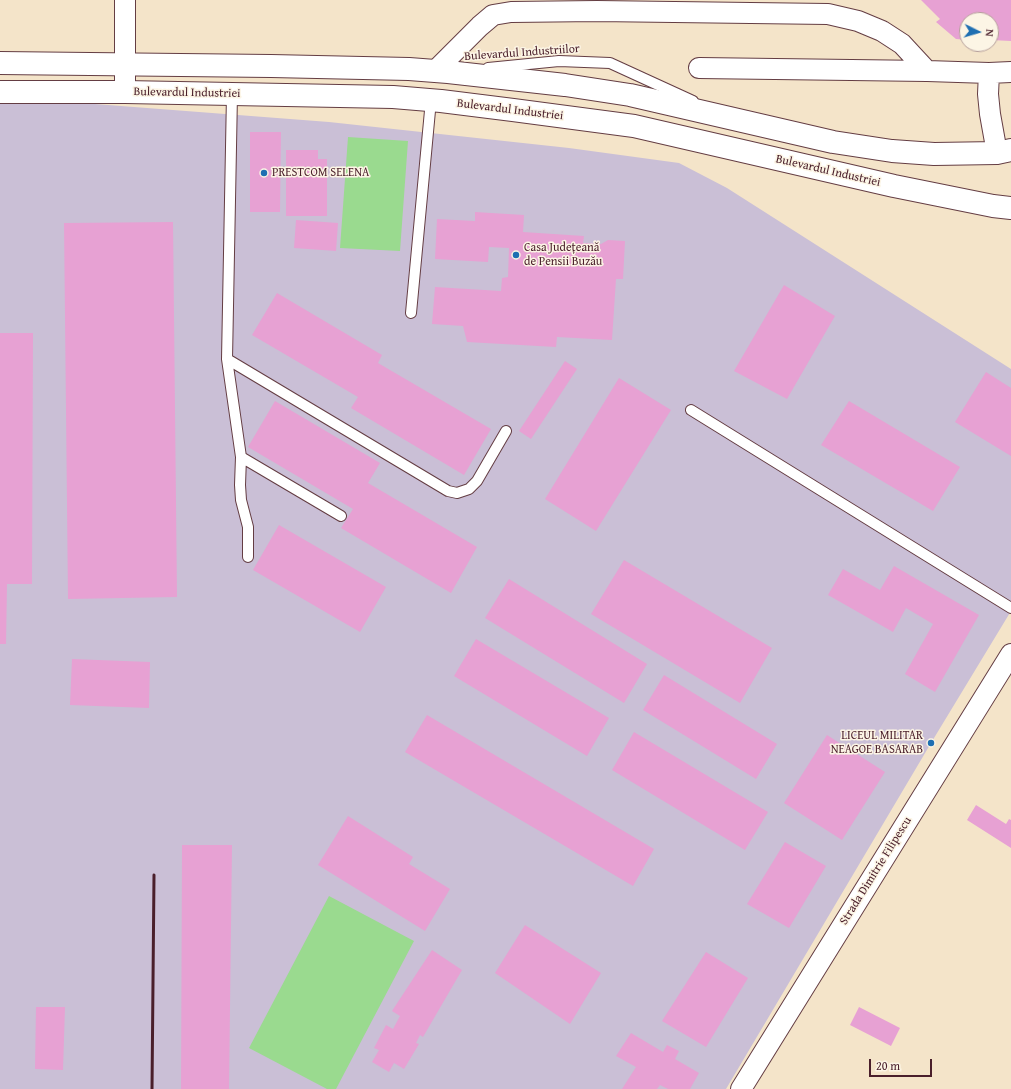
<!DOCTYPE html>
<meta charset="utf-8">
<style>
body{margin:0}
#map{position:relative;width:1011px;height:1089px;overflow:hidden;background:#f4e4c9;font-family:"Gentium Book Plus",serif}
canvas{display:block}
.north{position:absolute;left:959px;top:12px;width:40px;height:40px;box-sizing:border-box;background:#fcf5e5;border:1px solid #b59f9b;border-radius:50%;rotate:95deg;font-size:11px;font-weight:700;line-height:16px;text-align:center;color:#4a1f2b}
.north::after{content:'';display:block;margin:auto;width:14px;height:18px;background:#1f6fb2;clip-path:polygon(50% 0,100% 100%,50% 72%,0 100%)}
.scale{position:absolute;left:869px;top:1059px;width:63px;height:18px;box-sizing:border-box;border:2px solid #4a1f2b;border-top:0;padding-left:5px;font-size:12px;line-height:14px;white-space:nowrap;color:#4a1f2b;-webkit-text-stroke:3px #fcf5e5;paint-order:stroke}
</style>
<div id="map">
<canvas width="1011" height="1089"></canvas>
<div class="north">N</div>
<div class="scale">20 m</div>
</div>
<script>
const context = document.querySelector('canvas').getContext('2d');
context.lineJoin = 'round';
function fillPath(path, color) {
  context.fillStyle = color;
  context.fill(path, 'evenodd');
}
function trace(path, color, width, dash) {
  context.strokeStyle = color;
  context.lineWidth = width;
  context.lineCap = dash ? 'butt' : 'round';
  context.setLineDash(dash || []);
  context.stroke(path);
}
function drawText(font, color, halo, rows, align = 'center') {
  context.font = font + ' "Gentium Book Plus",serif';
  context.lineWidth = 3;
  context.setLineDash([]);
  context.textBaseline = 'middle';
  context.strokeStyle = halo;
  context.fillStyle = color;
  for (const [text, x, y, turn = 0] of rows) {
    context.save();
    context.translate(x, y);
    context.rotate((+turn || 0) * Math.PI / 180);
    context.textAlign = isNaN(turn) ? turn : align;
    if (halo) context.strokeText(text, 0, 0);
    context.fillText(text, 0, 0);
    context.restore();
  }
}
const industrial = new Path2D(`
 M0 102H69L329 122 569 148 679 163 727 188 1011 369V611L931 743 726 1089H0Z`);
const green = new Path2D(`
 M348 137 408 141 400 251 340 248Z
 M329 896 414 941 336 1089H327L249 1048Z`);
const building = new Path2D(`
 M921 0H1011V41L991 40V20H967V40L956 39 936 22 940 19Z
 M250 132H281L280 212H250Z
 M286 150H318V159H327V216H286Z
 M475 212 524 215 523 232 584 236 583 243 601 244 608 240 625 241 623 279H616L612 340 557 337 556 347 467 342 463 326 432 324 435 287 501 291 502 278 508 277 509 248 489 247 488 262 435 259 437 219 475 221Z
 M296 220 338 223 336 251 294 248Z
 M173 222 177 597 68 599 64 223Z
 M784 285 835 316 787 399 734 371Z
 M277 293 382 355 378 363 491 429 464 475 351 408 358 397 252 335Z
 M0 333H33L32 584H7L6 644H0Z
 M565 361 577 369 531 439 519 431Z
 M986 372 1011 388V456L955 422Z
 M619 378 671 410 596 531 545 499Z
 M275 401 380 463 368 483 477 547 451 593 341 528 353 509 248 447Z
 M849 401 960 467 933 511 821 445Z
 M279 525 386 587 360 632 253 570Z
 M624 560 772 648 740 703 591 614Z
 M894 566 979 615 935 692 905 674 933 624 906 608 893 632 828 595 843 569 880 590Z
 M509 579 647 664 624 703 485 618Z
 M476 639 609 718 587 756 454 676Z
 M72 659 150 662 149 708 70 705Z
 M664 675 777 744 756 779 643 710Z
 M427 715 654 849 633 886 405 752Z
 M634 732 768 812 745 850 612 770Z
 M827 735 885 772 842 840 784 803Z
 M976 805 1006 824 1009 819 1011 820V848L967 820Z
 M348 816 413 857 409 864 450 889 425 931 318 865Z
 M785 842 826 866 789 928 747 904Z
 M182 845H232L229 1089H181Z
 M525 925 601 973 570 1024 495 973Z
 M432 950 462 970 423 1037 420 1035 416 1043 419 1044 404 1069 394 1063 389 1072 372 1062 379 1050 374 1048 386 1025 393 1029 400 1016 392 1011Z
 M706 952 748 978 706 1047 662 1021Z
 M36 1007H65L63 1070 35 1069Z
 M859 1007 900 1028 891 1046 850 1025Z
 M631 1033 663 1052 667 1045 679 1051 675 1059 699 1073 690 1089H668L660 1085 657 1089H622L636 1067 616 1056Z`);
const lane = new Path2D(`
 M488 68 559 61 610 63 693 101
 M232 94 227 359 241 457 240 485 241 500 248 527V557
 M411 313 431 100
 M227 359 448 491 457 493 469 489 477 481 506 431
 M691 410 1011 608
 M241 457 341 516`);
const street = new Path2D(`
 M125 0V92
 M699 68 927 71 989 73
 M435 71 480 26 493 15 511 12 597 11 828 14 858 21 882 31 902 44 927 71
 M997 153 990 114 988 94 989 73 1011 72
 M741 1089 1011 654`);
const primary = new Path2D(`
 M0 63 271 66 409 69 448 72 565 85 630 95 833 142 892 151 934 154 997 153 1011 150
 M0 92H125L393 97 441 101 513 110 634 126 894 186 993 206 1011 208`);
const rail = new Path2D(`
 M152 1089 154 875`);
const markers = [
 [264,173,4,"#1f6fb2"],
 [516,255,4,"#1f6fb2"],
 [931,743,4,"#1f6fb2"]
];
const streetNames = [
 ["Bulevardul Industriilor",522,53,-4],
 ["Bulevardul Industriei",187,93,1],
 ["Bulevardul Industriei",510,110,7],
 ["Bulevardul Industriei",828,171,13],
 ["Strada Dimitrie Filipescu",876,871,-58]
];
const poiNames = [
 ["PRESTCOM SELENA",272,173],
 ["Casa Județeană",524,248],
 ["de Pensii Buzău",524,262],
 ["LICEUL MILITAR",923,736,"right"],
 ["NEAGOE BASARAB",923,750,"right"]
];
fillPath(industrial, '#cabfd6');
fillPath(green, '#9ada8f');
fillPath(building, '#e7a1d3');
trace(lane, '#643d43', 12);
trace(street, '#643d43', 22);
trace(primary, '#643d43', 24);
trace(lane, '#fff', 10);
trace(street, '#fff', 20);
trace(primary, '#fff', 22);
trace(rail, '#4a1f2b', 3);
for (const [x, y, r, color] of markers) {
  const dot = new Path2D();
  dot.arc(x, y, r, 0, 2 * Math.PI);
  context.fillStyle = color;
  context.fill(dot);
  trace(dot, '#fcf5e5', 1.5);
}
drawText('12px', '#4a1f2b', '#fcf5e5', streetNames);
drawText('12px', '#4a1f2b', '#fcf5e5', poiNames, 'left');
</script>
